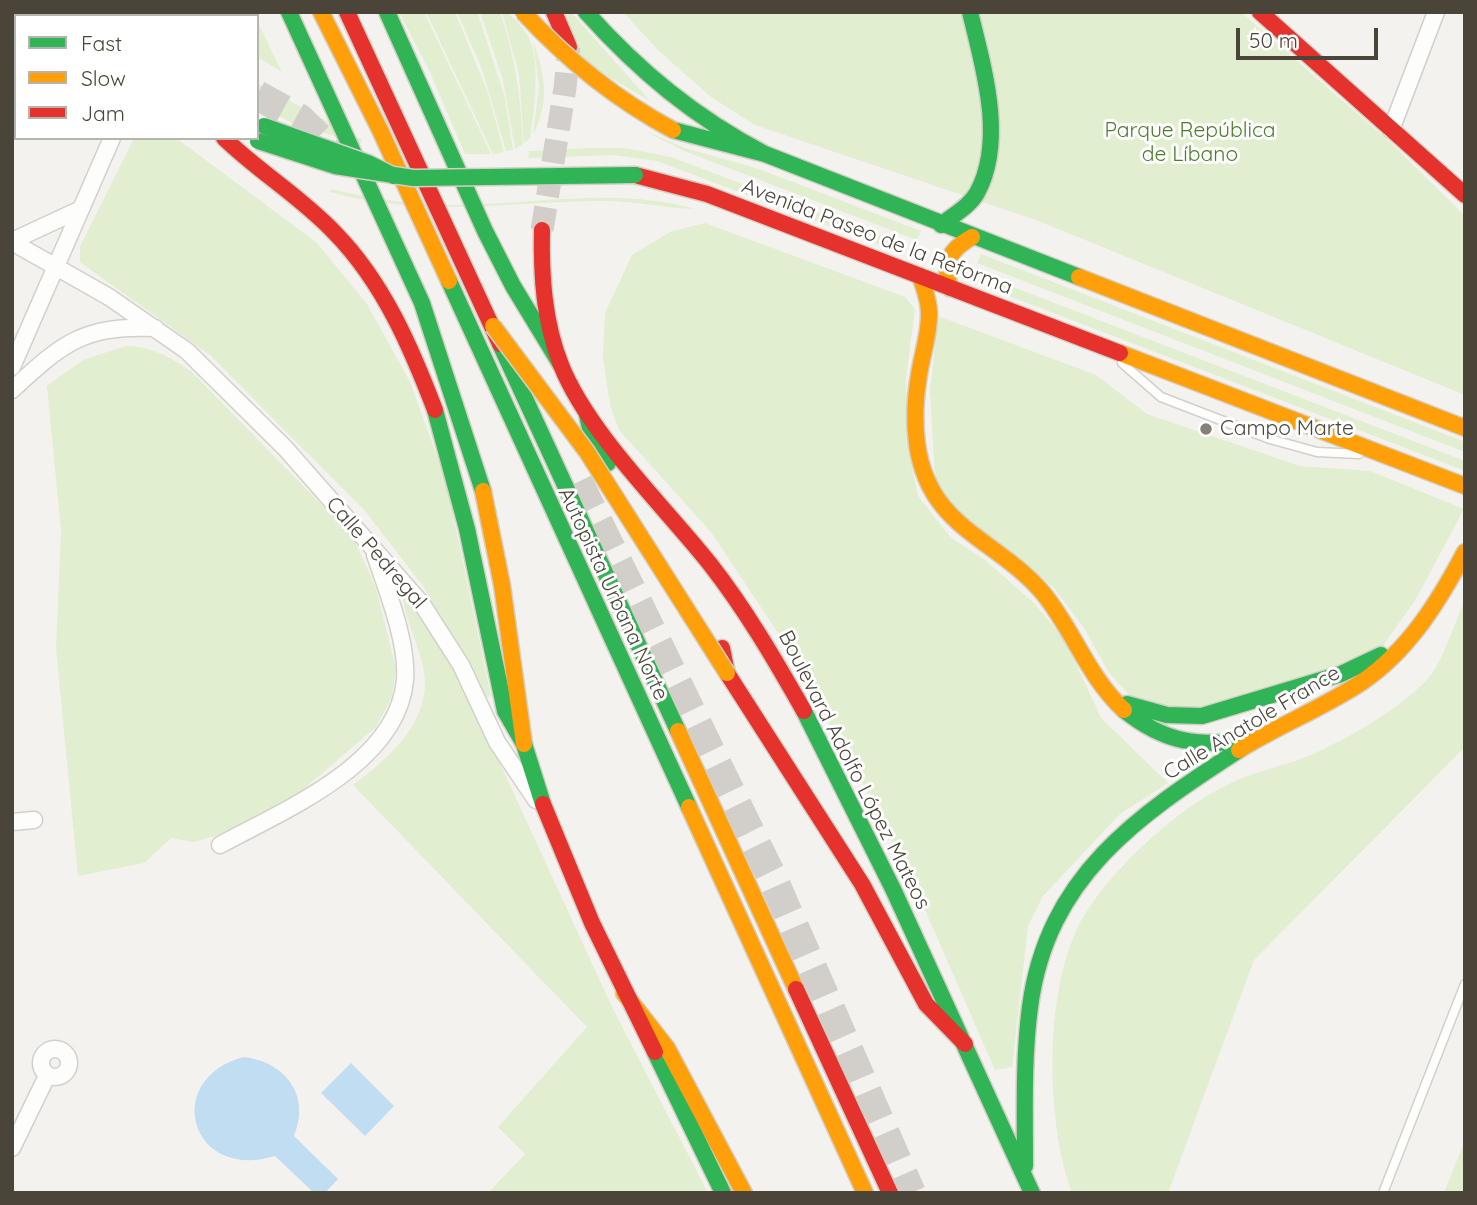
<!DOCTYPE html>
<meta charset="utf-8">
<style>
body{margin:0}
#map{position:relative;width:1477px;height:1205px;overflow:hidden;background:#f4f2ee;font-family:Quicksand,sans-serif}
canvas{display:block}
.frame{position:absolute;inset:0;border:14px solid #4b4439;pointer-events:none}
.legend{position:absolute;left:14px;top:14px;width:245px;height:126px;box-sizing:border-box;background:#fff;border:2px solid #b7b4b0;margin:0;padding:9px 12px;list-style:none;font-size:21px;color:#4b4439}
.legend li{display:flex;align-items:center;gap:14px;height:35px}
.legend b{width:35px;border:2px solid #b7b4b0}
.scale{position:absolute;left:1236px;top:28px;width:142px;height:32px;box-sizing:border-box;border:4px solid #4b4439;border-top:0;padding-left:9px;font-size:21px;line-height:24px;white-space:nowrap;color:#4b4439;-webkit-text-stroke:5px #fff;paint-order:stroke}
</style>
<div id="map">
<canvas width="1477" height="1205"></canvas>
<div class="frame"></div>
<ul class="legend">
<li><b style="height:9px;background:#30b455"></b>Fast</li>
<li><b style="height:9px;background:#ff9f0a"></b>Slow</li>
<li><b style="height:9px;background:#e5322d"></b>Jam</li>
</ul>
<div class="scale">50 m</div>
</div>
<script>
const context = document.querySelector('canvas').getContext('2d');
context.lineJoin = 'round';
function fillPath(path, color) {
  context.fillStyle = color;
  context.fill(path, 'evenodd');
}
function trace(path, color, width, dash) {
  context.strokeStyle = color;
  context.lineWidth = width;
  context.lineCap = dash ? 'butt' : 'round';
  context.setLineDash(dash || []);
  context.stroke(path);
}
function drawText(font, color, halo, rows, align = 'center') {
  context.font = font + ' Quicksand,sans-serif';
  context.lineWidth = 6;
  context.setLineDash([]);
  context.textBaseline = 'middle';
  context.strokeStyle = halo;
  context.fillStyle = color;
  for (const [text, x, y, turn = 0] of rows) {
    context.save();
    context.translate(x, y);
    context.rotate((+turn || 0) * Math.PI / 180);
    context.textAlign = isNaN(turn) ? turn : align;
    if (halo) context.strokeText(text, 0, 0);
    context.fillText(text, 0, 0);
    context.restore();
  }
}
const green = new Path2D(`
 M399 12H424L491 154H465L429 70Z
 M426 12H455L488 93 504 152 493 154Z
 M457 12H477L479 17 505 98 513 150 506 151 482 69Z
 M480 12H500C515 55 521 99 523 144L515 149 503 80Z
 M502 12H508C515 20 525 29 529 38 541 63 534 111 530 138L524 143 519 74Z
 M565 12H571L650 101 580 60Z
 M623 12H1241L1391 143 1465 216V395L1036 220 755 125 711 97 659 51Z
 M257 21 282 72 257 57Z
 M533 41C545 72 550 105 533 134L539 86Z
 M257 83 362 140 360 144 292 123 257 105Z
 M641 129 685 148 756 168 921 231 917 240 684 151Z
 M134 138H176L317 243 367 304 410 382 446 481 491 696 485 698 423 586 365 511 211 356 80 262V247Z
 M593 148H624L671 157 901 244 898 252 657 161 614 155 528 158 529 151Z
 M331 189C373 199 416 206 459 205 538 204 617 187 695 209 663 208 631 200 599 201 502 202 428 218 330 192Z
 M705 223 905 297 915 309 906 378 908 448 918 496 950 537 985 560 1033 602 1065 640 1101 718 1168 783 1120 814 1043 896 1028 926 1012 1067 995 1070 926 912 874 805 784 642 711 532 619 430 610 405 603 357 605 313 632 255 670 232Z
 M981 254 1465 442V452L977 263Z
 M974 272 1465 461 1463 470 970 281Z
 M938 316 1096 375 1147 414 1300 466 1370 471 1464 509 1416 599 1380 650 1307 689 1175 712 1132 698 1108 671 1084 628 1054 588 1011 551 962 520 935 478 930 391Z
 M126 346C153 347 170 357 192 372L353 537 376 588 396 669 392 697 376 727 299 793 240 829 194 842 171 838 144 863 78 876 56 649 61 530 47 386 83 360Z
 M402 589 449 659 473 705 613 1009 708 1193H488L525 1154 498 1127 587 1027 353 785C386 761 427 725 425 680 423 649 403 620 402 589Z
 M1465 599V747L1254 960 1168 1193H1072C1046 1121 1044 997 1078 927 1104 875 1178 807 1231 783 1256 771 1285 766 1311 755 1347 739 1405 706 1430 676 1442 663 1457 617 1465 599Z
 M1465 1140V1193H1444Z`);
const water = new Path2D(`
 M244 1057C285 1062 311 1095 294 1136L338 1179 325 1193H314L275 1156C189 1182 162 1078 244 1057Z
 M351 1063 394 1106 365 1136 321 1093Z`);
const secondaryTunnel = new Path2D(`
 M542 230 565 88 569 47`);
const highwayTunnel = new Path2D(`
 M257 95 300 119 337 156
 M578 482 772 877 911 1193`);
const lane = new Path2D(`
 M1122 363 1161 397 1270 439 1317 452 1359 454
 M1383 1193 1465 984`);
const street = new Path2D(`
 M1391 130 1436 12
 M12 241 81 209
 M12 242 109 297 187 351 286 449 422 604 461 665 497 742 536 800
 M12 367 112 138
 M12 390C63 343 83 325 155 328
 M12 822 34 820
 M220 845C284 810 398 764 405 680 408 643 387 590 375 555
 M41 1063a14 14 0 1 1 28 0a14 14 0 1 1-28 0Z
 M12 1148 47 1076`);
const fast = new Path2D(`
 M289 12 422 303 483 491
 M387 12 485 231 513 286 561 365
 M586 12C639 71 694 117 765 154L1079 277
 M673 130 765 154
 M941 225C953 215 969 207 977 193 1006 140 983 66 970 12
 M449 281 689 807
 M500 344 678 731
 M435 410 467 529 505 711 524 744 543 804
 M587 415 591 433 608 463
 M1127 704 1167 715 1202 716 1341 674 1381 655
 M1124 710C1166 744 1198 746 1249 741
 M804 711 893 889 1032 1193
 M655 1052 723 1193
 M1025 1166C1025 1113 1023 1060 1030 1007 1047 877 1137 816 1239 750`);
const slow = new Path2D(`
 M84 12 86 16
 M142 12 146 16
 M321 12 380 130 449 281
 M920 276C924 288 929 300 929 312 930 333 922 354 919 375 915 398 914 421 917 444 929 529 995 537 1043 593 1074 631 1088 677 1124 710
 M1079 277 1465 428
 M950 288C943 262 949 250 972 237
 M1120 353 1465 486
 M483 491 502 585 524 744
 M678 731 796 989
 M1239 750C1279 725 1323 708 1362 682 1409 650 1439 601 1465 552
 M689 807 865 1193
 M624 993 667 1048 744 1193`);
const jam = new Path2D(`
 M109 12 111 16
 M347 12 500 344
 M554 12 569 47
 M1260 12 1465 195
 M224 138C259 172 301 197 335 233 383 282 411 347 435 410
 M635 175 707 194 1120 353
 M542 230C541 276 544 322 561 365 588 433 664 506 710 564 746 610 775 660 804 711
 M722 648 727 673 862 884 926 1004 965 1044
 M543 804 592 923 655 1052
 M796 989 890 1193`);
const fastBridge = new Path2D(`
 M264 126 368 163 394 176
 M258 141 335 166 413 178 635 175`);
const slowBridge = new Path2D(`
 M523 12C567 60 615 99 673 130
 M493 326 587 452 727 673`);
const markers = [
 [1206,429,7,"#868178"]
];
const parkNames = [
 ["Parque República",1190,131],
 ["de Líbano",1190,155]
];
const streetNames = [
 ["Avenida Paseo de la Reforma",877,237,21],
 ["Calle Pedregal",376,553,49],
 ["Autopista Urbana Norte",613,594,65],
 ["Calle Anatole France",1252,723,-31],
 ["Boulevard Adolfo López Mateos",854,770,63]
];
const poiNames = [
 ["Campo Marte",1220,429]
];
fillPath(green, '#e1eecf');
fillPath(water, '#c0ddf1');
trace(secondaryTunnel, '#d2cfca', 23, [23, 11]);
trace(highwayTunnel, '#d2cfca', 30, [30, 15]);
trace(lane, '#d2d0cb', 11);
trace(street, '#d2d0cb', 19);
trace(fast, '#d3cfc5', 19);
trace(slow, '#d3cfc5', 19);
trace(jam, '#d3cfc5', 19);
trace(lane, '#fdfdfc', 8);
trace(street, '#fdfdfc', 16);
trace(fast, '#30b455', 16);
trace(slow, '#ff9f0a', 16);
trace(jam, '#e5322d', 16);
trace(fastBridge, '#d3cfc5', 19, []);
trace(slowBridge, '#d3cfc5', 19, []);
trace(fastBridge, '#30b455', 16);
trace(slowBridge, '#ff9f0a', 16);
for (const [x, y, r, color] of markers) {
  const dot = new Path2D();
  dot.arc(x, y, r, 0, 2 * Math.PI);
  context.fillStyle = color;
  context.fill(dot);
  trace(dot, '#fff', 2.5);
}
drawText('21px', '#4a7f2a', '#fff', parkNames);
drawText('21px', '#4b4439', '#fff', streetNames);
drawText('21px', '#4b4439', '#fff', poiNames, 'left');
</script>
